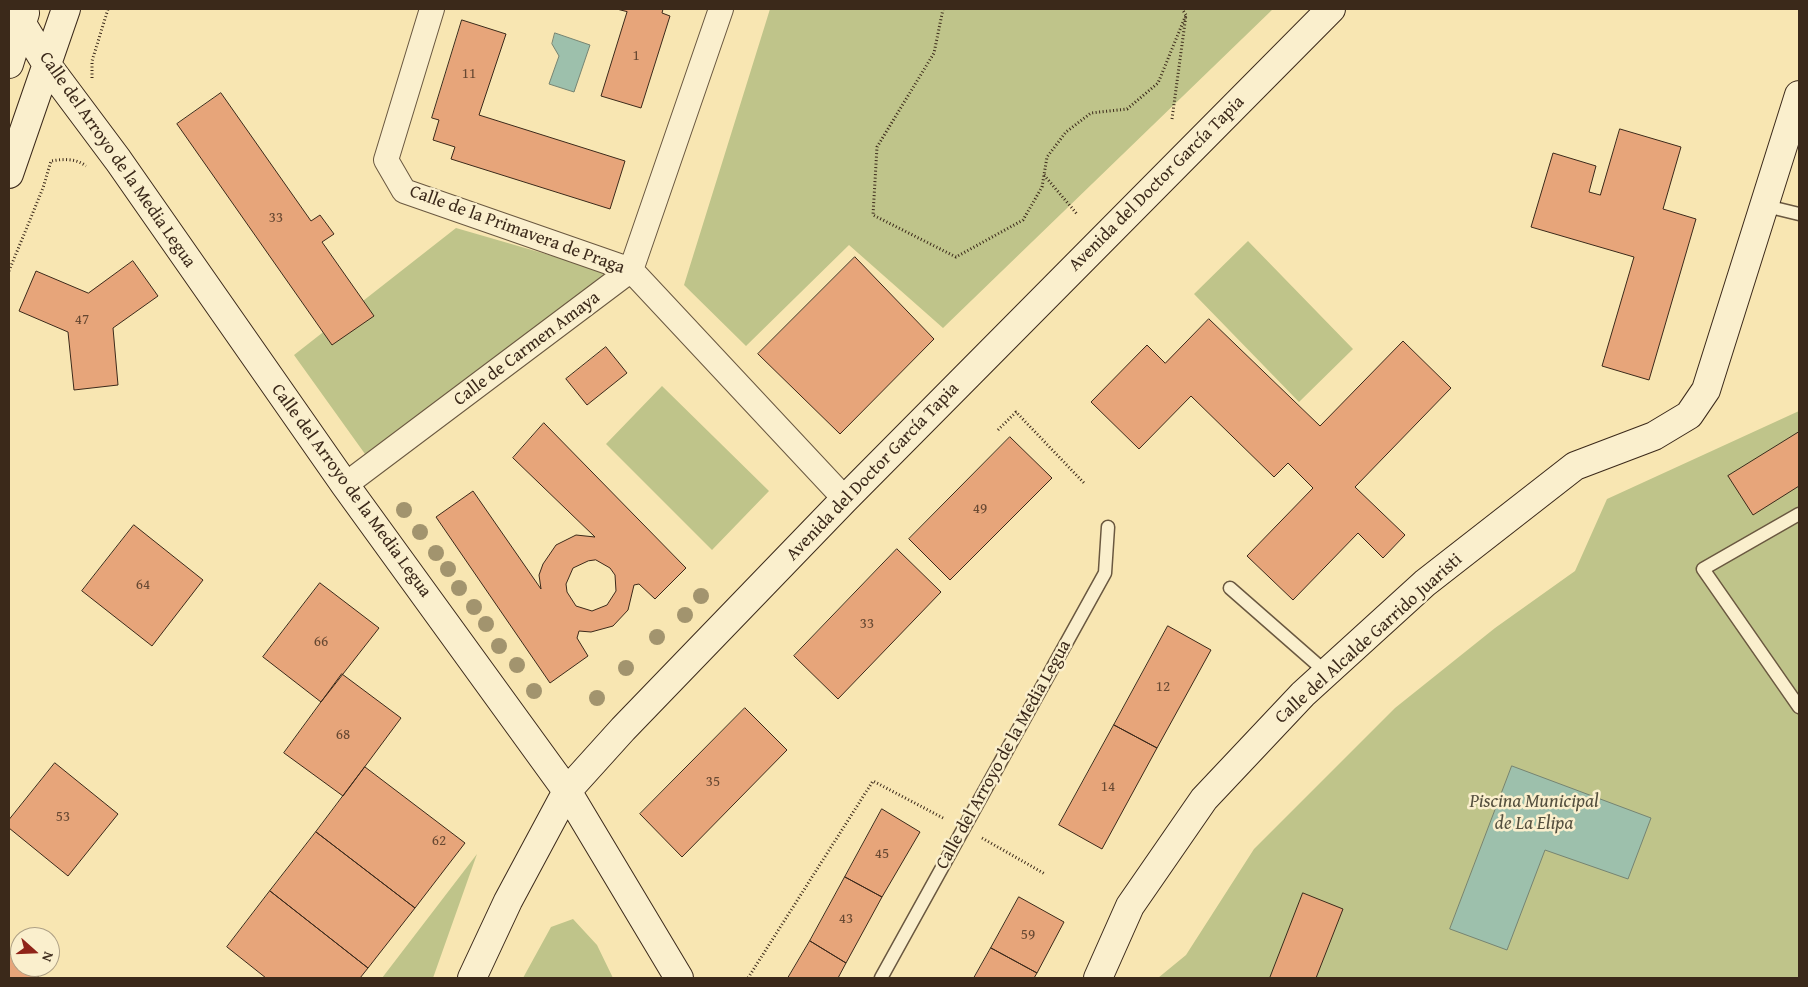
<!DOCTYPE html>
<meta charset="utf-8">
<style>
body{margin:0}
#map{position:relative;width:1808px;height:987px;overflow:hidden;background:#f8e6b2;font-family:"Gentium Book Plus",serif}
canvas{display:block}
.frame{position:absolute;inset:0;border:10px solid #3b291a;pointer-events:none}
.north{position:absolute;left:10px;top:927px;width:50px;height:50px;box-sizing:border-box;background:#faefcd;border:1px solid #aea085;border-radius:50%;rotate:110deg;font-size:14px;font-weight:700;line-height:20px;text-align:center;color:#3b291a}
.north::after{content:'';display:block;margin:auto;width:18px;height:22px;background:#8f2418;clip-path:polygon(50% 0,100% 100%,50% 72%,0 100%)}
</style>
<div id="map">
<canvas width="1808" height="987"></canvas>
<div class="frame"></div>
<div class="north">N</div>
</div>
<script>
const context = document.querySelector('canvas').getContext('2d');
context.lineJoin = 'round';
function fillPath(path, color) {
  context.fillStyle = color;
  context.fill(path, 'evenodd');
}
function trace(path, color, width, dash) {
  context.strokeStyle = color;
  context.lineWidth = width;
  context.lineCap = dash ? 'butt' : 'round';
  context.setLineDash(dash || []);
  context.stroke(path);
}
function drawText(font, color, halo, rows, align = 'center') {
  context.font = font + ' "Gentium Book Plus",serif';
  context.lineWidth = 5;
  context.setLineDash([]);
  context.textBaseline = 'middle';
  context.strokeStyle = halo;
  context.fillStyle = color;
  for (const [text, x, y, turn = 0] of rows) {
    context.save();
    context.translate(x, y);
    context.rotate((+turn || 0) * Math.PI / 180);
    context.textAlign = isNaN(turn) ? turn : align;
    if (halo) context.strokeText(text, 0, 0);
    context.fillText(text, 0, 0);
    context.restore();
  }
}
const green = new Path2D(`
 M770 9H1273L943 328 849 245 746 346 684 285Z
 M456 228 608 272 365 454 294 355Z
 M1248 241 1353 349 1299 402 1194 294Z
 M662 386 769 491 712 550 606 444Z
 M1799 411V978H1158L1186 955 1254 849 1395 708 1495 628 1575 571 1607 499Z
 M477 854 433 978H382Z
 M573 919 597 945 613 978H523L551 927Z`);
const water = new Path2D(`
 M555 33 590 45 574 92 549 84 559 56 552 44Z
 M1512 766 1651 818 1628 879 1545 850 1507 950 1450 929Z`);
const building = new Path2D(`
 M617 9H663L662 13 670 16 641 108 601 96 627 12Z
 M462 20 506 34 479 115 625 161 610 209 451 159 455 147 433 140 439 120 432 118Z
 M221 93 311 221 320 215 334 234 322 242 374 316 332 345 177 124Z
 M1620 129 1681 147 1663 209 1696 219 1649 380 1602 366 1634 257 1531 227 1553 153 1596 166 1589 192 1600 195Z
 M855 257 934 339 840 434 758 354Z
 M133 261 158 296 113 328 118 385 74 390 68 332 19 311 36 271 88 293Z
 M1209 319 1320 426 1403 341 1451 388 1355 487 1405 535 1383 558 1358 533 1293 600 1247 556 1313 488 1288 463 1274 477 1191 396 1139 449 1091 402 1147 345 1165 363Z
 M606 347 627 373 587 405 566 379Z
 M544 423 686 568 655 599 639 584 634 585 628 610 613 626 591 632 579 631 577 638 588 656 550 683 436 517 473 491 541 589 539 575 543 564 556 545 576 535 595 537 513 458ZM596 560 610 568 615 575 616 591 607 605 592 611 576 606 567 592 566 584 573 568 588 561Z
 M1799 432V486L1753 515 1728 476Z
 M1010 437 1052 478 950 580 909 539Z
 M134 525 203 580 152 646 82 591Z
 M897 549 941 592 838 699 794 656Z
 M320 583 379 628 321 702 263 657Z
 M1168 626 1211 650 1157 748 1114 725Z
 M342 674 401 718 343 796 284 753Z
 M745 708 787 750 682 857 640 814Z
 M1114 725 1157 748 1102 849 1059 825Z
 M55 763 118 814 68 876 9 828V820Z
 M365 767 465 843 415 908 316 832Z
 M882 809 920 832 882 897 845 877Z
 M316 832 415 908 368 968 270 891Z
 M845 877 882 897 846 963 810 941Z
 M270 891 368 968 360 978H266L227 947Z
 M1303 893 1343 909 1316 978H1270Z
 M1019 897 1064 922 1037 973 991 948Z
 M810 941 846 963 838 978H788Z
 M991 948 1037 973 1034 978H974Z
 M9 953 20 962V967H26L40 978H9Z`);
const path = new Path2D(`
 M943 9 934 53 877 147 873 215 956 257 1023 220 1042 187 1047 157 1066 132 1091 113 1127 109 1158 83 1186 15
 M92 78V61L108 9
 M1172 119 1186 15 1182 9
 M1044 175 1077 214
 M9 271 43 188 51 161C62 159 76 158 86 166
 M998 430 1016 412 1084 483
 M982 838 1045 874
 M748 978 873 781 945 819`);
const lane = new Path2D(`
 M1766 206 1799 214
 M1799 514 1703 569 1799 707
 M1230 588 1327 673
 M881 978 1105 573 1108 527`);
const street = new Path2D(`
 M432 9 386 160 404 191 631 270 845 499
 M345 485 631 270 721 9`);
const secondary = new Path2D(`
 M13 9 47 65 118 160 345 485 567 791 679 978
 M9 64 25 13
 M9 174 66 9
 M472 978 508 901 567 791 623 729 845 499 1331 9
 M1098 978 1130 906 1204 799 1303 694 1425 583 1575 466 1654 436 1689 415 1706 390 1799 95`);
const trees = [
 [404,510],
 [420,532],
 [436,553],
 [448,569],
 [459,588],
 [701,596],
 [474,607],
 [685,615],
 [486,624],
 [657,637],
 [499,646],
 [517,665],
 [626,668],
 [534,691],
 [597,698]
];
const numberNames = [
 ["1",636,56],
 ["11",469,74],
 ["33",276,218],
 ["47",82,320],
 ["49",980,509],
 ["64",143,585],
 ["33",867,624],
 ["66",321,642],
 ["12",1163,687],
 ["68",343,735],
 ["35",713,782],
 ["14",1108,787],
 ["53",63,817],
 ["62",439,841],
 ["45",882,854],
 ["43",846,919],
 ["59",1028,935]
];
const streetNames = [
 ["Calle del Arroyo de la Media Legua",117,160,55],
 ["Avenida del Doctor García Tapia",1157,184,-45],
 ["Calle de la Primavera de Praga",517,230,20],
 ["Calle de Carmen Amaya",527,349,-37],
 ["Avenida del Doctor García Tapia",873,472,-46],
 ["Calle del Arroyo de la Media Legua",351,491,54],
 ["Calle del Alcalde Garrido Juaristi",1369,639,-42],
 ["Calle del Arroyo de la Media Legua",1004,755,-61]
];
const waterNames = [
 ["Piscina Municipal",1534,802],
 ["de La Elipa",1534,824]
];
fillPath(green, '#bfc48a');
fillPath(water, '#9dc0ac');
trace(water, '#768472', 1);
fillPath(building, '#e7a57a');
trace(building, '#3b291a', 1);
trace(lane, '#6a5840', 15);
trace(street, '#6a5840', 26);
trace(secondary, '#3b291a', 30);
trace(path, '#3b291a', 3, [1, 2.5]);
trace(lane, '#faefcd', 12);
trace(street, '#faefcd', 24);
trace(secondary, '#faefcd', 28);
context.fillStyle = '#a2946e';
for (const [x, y] of trees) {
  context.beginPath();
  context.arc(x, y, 8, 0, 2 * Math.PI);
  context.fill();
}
drawText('15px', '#664832', null, numberNames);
drawText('18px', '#3b291a', '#faefcd', streetNames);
drawText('italic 19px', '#544f3e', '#faefcd', waterNames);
</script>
